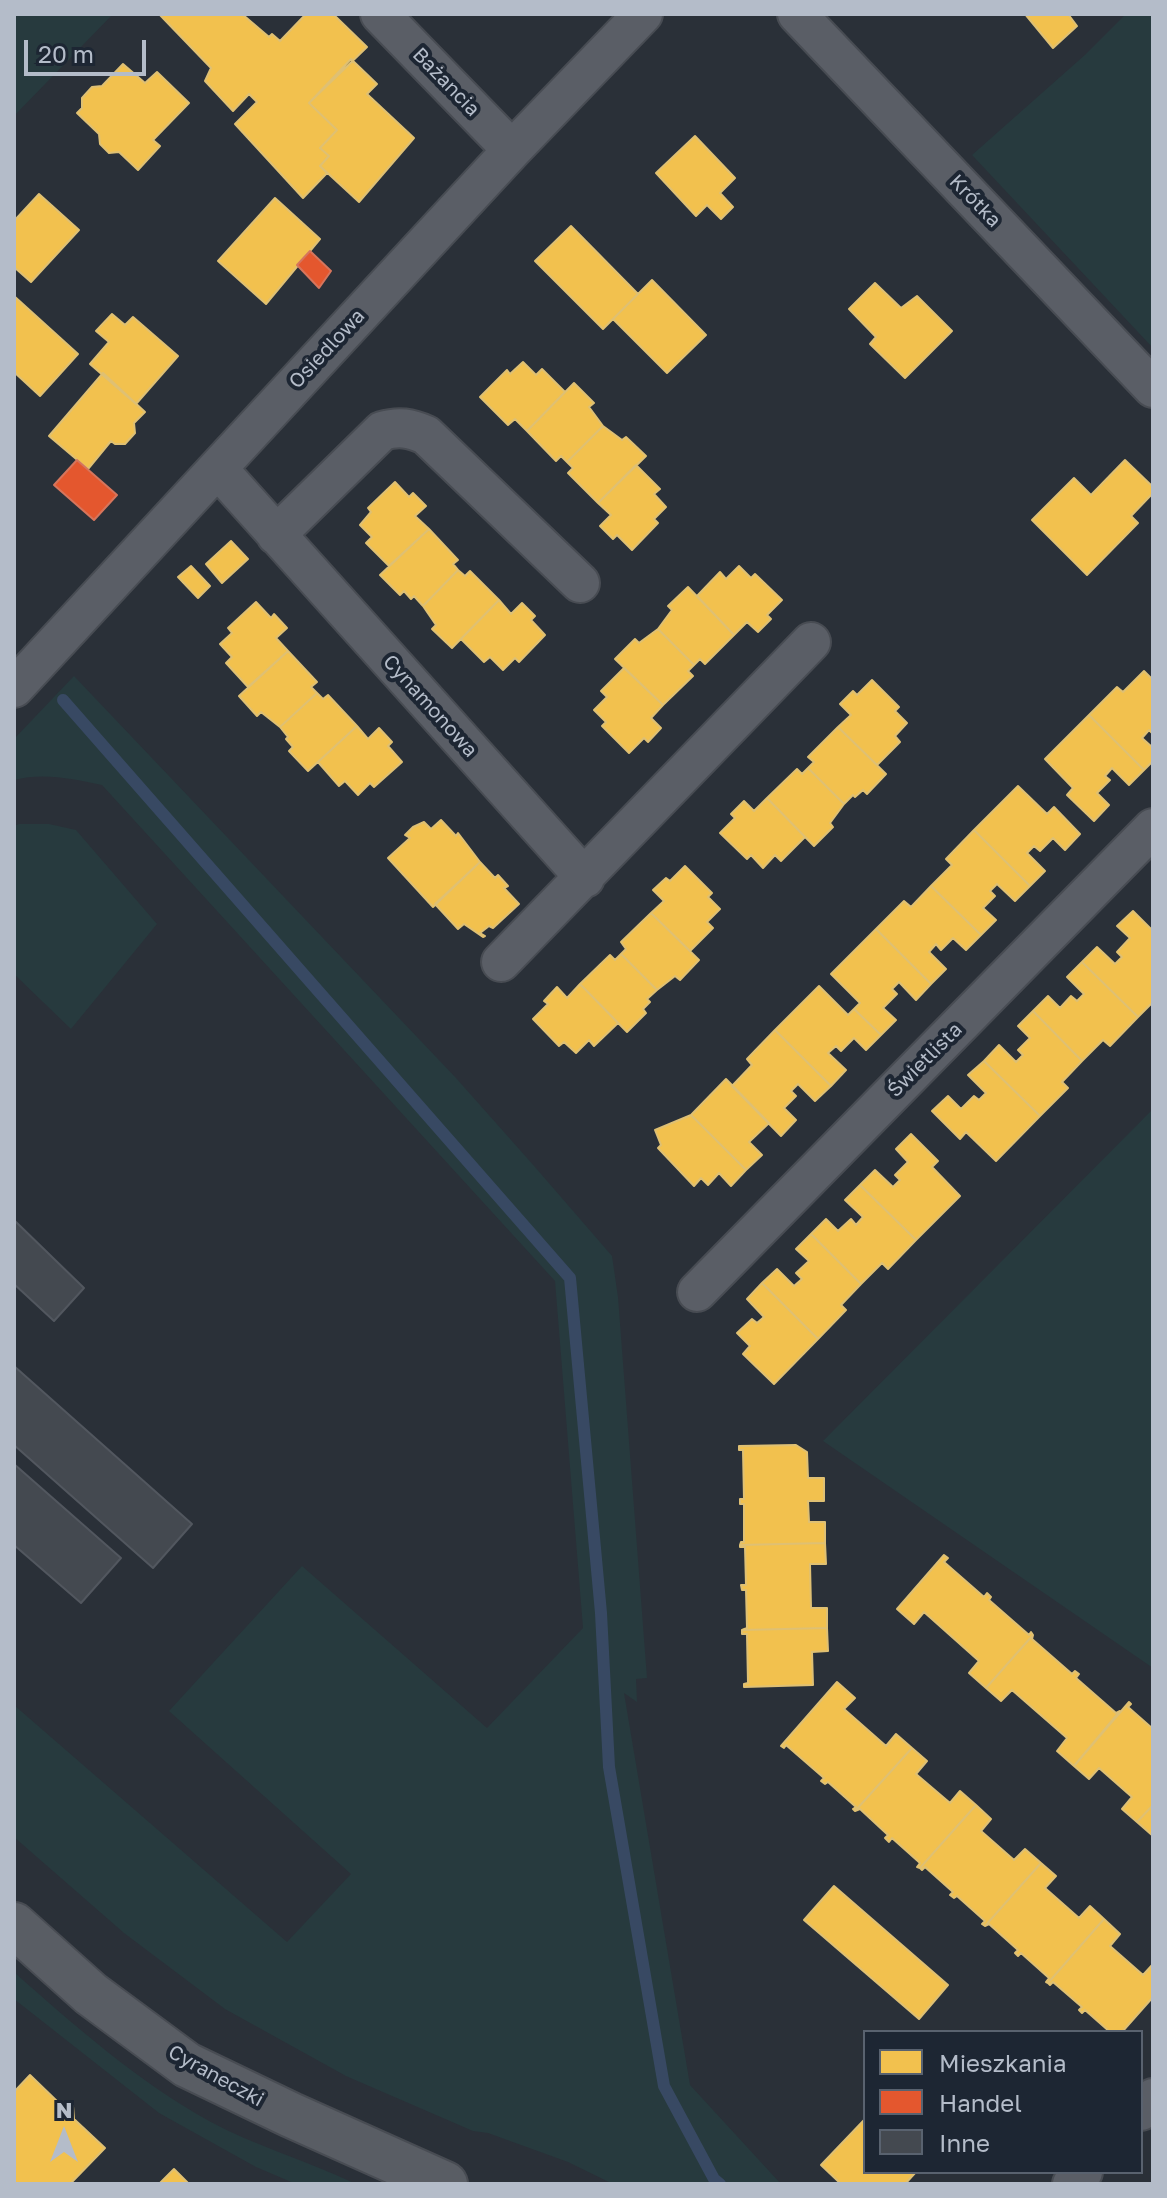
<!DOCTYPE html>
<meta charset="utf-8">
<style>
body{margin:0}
#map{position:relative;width:1167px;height:2198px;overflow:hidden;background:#2a3038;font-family:"Golos Text",sans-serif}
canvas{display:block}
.frame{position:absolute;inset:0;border:16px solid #b4bcc9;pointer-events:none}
.legend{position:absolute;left:863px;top:2030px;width:280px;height:144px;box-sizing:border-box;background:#1d2633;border:2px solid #59626f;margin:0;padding:10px 14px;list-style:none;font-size:24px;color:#b4bcc9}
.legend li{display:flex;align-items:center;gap:16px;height:40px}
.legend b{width:40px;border:2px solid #59626f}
.north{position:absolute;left:24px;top:2094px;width:80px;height:80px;-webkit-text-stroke:6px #1d2633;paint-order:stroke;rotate:0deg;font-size:22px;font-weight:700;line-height:32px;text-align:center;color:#b4bcc9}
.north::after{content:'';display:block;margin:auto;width:28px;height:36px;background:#b4bcc9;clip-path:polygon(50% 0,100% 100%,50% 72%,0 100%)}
.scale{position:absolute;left:24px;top:40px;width:122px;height:36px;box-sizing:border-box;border:4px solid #b4bcc9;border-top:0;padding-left:10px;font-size:24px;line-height:28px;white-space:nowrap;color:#b4bcc9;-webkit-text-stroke:6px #1d2633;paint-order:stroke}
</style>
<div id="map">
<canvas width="1167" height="2198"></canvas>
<div class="frame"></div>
<ul class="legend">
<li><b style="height:22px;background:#f2c14e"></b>Mieszkania</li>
<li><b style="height:22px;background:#e4572e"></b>Handel</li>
<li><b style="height:22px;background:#444950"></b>Inne</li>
</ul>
<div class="north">N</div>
<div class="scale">20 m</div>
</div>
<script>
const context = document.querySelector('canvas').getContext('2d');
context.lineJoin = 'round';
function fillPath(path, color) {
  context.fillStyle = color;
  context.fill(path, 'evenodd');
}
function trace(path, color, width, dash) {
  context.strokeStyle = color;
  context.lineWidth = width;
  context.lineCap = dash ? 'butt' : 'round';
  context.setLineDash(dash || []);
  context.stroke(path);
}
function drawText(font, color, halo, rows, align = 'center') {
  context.font = font + ' "Golos Text",sans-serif';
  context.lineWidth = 8;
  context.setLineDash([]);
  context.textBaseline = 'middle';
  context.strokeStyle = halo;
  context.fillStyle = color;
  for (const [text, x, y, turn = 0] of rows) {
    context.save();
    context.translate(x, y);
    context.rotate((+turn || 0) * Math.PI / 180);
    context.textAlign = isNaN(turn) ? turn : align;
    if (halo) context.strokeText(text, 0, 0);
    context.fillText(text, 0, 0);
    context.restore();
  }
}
const green = new Path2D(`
 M14 14H113L14 116Z
 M1126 14H1153V348L972 155 1086 54Z
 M74 676 456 1078 535 1167 612 1256 618 1297 647 1678 636 1679 637 1702 624 1693 690 2085 781 2184H613L568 2162 488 2133 473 2131 346 2076 225 2009 124 1933 14 1837V1705L287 1942 351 1874 169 1711 302 1566 487 1728 583 1628 555 1281 102 785C74 779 43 772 14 780V739Z
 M19 824H49L76 830 157 924 71 1029 14 974V826Z
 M1153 1109V1668L823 1441Z
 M14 1972C75 2026 137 2081 209 2121 255 2146 308 2161 356 2184H296L256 2167 159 2113 14 1999Z`);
const homes = new Path2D(`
 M159 14H242L269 37 272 34 280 41 306 14H333L367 47 309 103 337 130 320 148 329 156 320 166 327 173 303 198 235 124 257 102 249 94 233 111 205 81 211 68Z
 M1025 14H1068L1077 26 1053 48Z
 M351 59 377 84 367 94 414 138 359 202 320 166 329 156 320 148 337 130 309 103Z
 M123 64 145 83 157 72 189 103 153 140 160 146 138 170 119 152 109 153 100 144 99 134 77 113 82 108V98L92 87 102 86Z
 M695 136 735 178 720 193 733 207 721 219 707 205 696 216 656 173Z
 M39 194 79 230 31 282 14 267V221Z
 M275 198 320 239 266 304 218 261Z
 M571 226 638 294 603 329 535 261Z
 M652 280 706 335 667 373 613 319Z
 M875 283 901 308 917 296 952 331 905 378 870 344 876 337 849 309Z
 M14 296 78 354 40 396 14 372Z
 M112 314 125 325 133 317 178 356 136 404 90 364 109 342 96 331Z
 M523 362 536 375 542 369 565 392 527 431 515 419 508 425 480 397 507 370 510 374Z
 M103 373 145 412 134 423 135 433 125 444H115L111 441 88 469 49 436Z
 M574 383 594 403 589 407 603 426 567 462 561 456 556 461 527 431Z
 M603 426 622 440 626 437 646 456 598 503 568 473 573 468 567 462Z
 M1125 460 1153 487V493L1131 516 1138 523 1087 575 1032 520 1074 478 1091 495Z
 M636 465 660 489 654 494 666 507 654 519 658 523 632 550 617 535 613 539 600 526 611 515 598 503Z
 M395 482 409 497 413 493 426 506 415 516 429 529 389 566 366 543 372 537 360 525 371 512 368 508Z
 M429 529 458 560 453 564 458 570 423 606 414 596 411 599 404 591 400 595 380 575Z
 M231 541 248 559 222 583 206 564Z
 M191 566 210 586 198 598 178 577Z
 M739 566 751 578 755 574 782 600 767 615 771 619 758 632 747 622 734 635 697 596 720 572 726 579Z
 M458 570 465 576 470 571 499 600 452 648 432 629 436 625 423 606Z
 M688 587 734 635 705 664 700 659 694 665 658 629 672 610 668 606Z
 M499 600 511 614 522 603 535 616 531 620 545 635 519 662 515 658 503 670 490 657 484 662 461 639Z
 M256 602 271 618 274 614 287 628 276 638 288 651 248 687 226 663 232 657 220 644 232 633 228 628Z
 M658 629 694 665 688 671 693 676 663 705 615 659 635 639 639 643Z
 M288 651 317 682 311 687 317 693 280 727 261 712 257 716 239 696Z
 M624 668 663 705 651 718 661 728 648 742 644 738 629 753 602 726 606 722 594 710 607 697 601 691Z
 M1144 671 1153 680V734L1149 730 1142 738 1153 748V761L1144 770 1089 715 1117 687 1123 692Z
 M872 680 899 707 895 711 907 723 895 736 900 742 877 765 838 727 851 715 840 704 853 691 857 695Z
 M317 693 323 699 328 695 357 726 308 771 289 751 293 747 286 739 288 737 280 727Z
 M1089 715 1144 770 1129 785 1112 768 1105 776 1110 780 1097 793 1109 805 1094 821 1067 795 1073 788 1045 759Z
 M357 726 368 739 379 728 392 742 388 746 402 762 374 787 370 783 358 795 345 781 339 786 318 762Z
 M838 727 886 774 867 794 863 790 855 797 853 795 844 804 808 768 814 762 808 757Z
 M808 768 844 804 830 823 833 827 814 846 767 798 797 769 802 774Z
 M1018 786 1047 814 1054 807 1080 834 1065 850 1053 838 1040 851 1034 846 1027 853 1045 871 1030 886 974 830Z
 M767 798 805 837 781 861 775 855 763 868 751 855 747 859 720 833 735 818 731 814 744 801 754 811Z
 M441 820 456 836 458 833 480 862 433 907 388 858 410 838 405 835 413 827 424 822 431 829Z
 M974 830 1030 886 1015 901 997 884 990 891 995 896 983 908 996 920 981 935 931 886 952 865 946 859Z
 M480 862 495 878 498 875 508 886 504 888 519 904 493 928 489 926 480 933 485 936 483 937 464 924 458 929 435 904Z
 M685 866 712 893 708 897 720 909 707 922 713 928 690 951 651 913 664 901 653 890 666 878 670 881Z
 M931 886 981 935 966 950 953 938 941 950 936 944 929 952 946 969 931 984 876 929 904 901 911 907Z
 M1133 911 1153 931V1002L1138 1017 1082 962 1097 947 1115 964 1122 957 1117 952 1130 938 1117 926Z
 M651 913 699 960 680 980 675 976 657 990 621 954 626 949 621 942Z
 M876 929 931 984 916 1000 899 982 892 989 897 994 883 1008 896 1020 881 1035 854 1009 860 1003 831 974Z
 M621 954 657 990 647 999 650 1002 643 1009 646 1013 627 1032 580 984 610 955 615 960Z
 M1082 962 1138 1017 1110 1046 1103 1040 1082 1061 1033 1011 1048 996 1060 1008 1071 996 1077 1001 1084 994 1067 977Z
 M580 984 618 1023 594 1046 589 1040 576 1053 564 1042 559 1046 533 1019 548 1004 544 1001 557 987 567 998Z
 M819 986 848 1015 854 1009 881 1035 866 1050 854 1038 841 1051 836 1046 828 1053 846 1070 831 1086 775 1030Z
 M1033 1011 1082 1061 1062 1082 1068 1088 1040 1116 984 1061 999 1045 1016 1062 1023 1055 1018 1050 1030 1038 1018 1026Z
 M775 1030 831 1086 815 1101 798 1084 791 1091 796 1096 784 1108 796 1120 781 1136 732 1086 752 1065 747 1059Z
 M984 1061 1040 1116 996 1161 966 1132 960 1139 932 1111 948 1096 961 1109 974 1096 979 1100 986 1093 968 1075Z
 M726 1079 769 1123 749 1142 762 1155 746 1170 691 1115Z
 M691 1115 746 1170 731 1186 719 1173 708 1185 701 1178 694 1186 658 1148 661 1145 655 1130Z
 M911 1134 938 1161 932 1167 960 1196 916 1240 860 1185 875 1170 893 1187 900 1180 895 1175 908 1162 896 1149Z
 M860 1185 916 1240 888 1269 882 1263 861 1284 811 1234 826 1219 838 1231 851 1219 856 1225 863 1217 845 1200Z
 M811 1234 861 1284 841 1305 846 1310 818 1339 762 1283 777 1269 794 1286 802 1279 796 1273 809 1261 796 1249Z
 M762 1283 818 1339 774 1384 743 1354 750 1346 737 1333 752 1319 757 1323 764 1317 747 1299Z
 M796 1445 807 1452 808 1478H824V1501H808L809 1522H825V1543L740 1545 741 1542H744V1504H740V1499H744L743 1450H739V1446Z
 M825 1543 826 1564H810L811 1608H827V1628L742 1630 747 1628 746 1590H742L741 1585H746L745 1547H740V1545Z
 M944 1555 948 1558 944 1562 984 1597 987 1593 991 1597 989 1600 1029 1635 1031 1632 1033 1635 986 1688 969 1673 979 1661 924 1612 914 1624 897 1609Z
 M827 1628 828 1651 812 1652 813 1685 744 1687V1684L748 1683 747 1634H742V1630Z
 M1033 1635 1032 1639 1072 1674 1075 1671 1079 1674 1076 1678 1116 1713 1120 1711 1074 1766 1057 1751 1067 1738 1012 1690 1001 1701 986 1688Z
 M837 1682 855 1698 844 1709 886 1746 896 1734 912 1748 855 1811 853 1809 856 1807 828 1782 825 1784 821 1781 824 1778 786 1745 784 1748 781 1746Z
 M1129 1702 1131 1704 1128 1707 1153 1729V1805L1137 1822 1122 1809 1132 1797 1099 1768 1089 1779 1074 1766Z
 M912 1748 927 1761 916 1774 950 1803 960 1791 976 1805 920 1868 917 1867 920 1863 892 1838 889 1842 885 1838 888 1835 860 1809 855 1811Z
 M976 1805 991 1819 981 1831 1014 1860 1025 1849 1041 1863 985 1926 982 1924 985 1921 957 1896 954 1898 950 1895 953 1892 925 1867 922 1870 920 1868Z
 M1153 1805V1836L1137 1822Z
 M1041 1863 1056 1876 1045 1888 1079 1918 1090 1906 1104 1919 1048 1983 1046 1982 1049 1978 1021 1953 1018 1956 1015 1953 1018 1950 989 1924 985 1926Z
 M834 1886 948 1985 919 2019 804 1920Z
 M1104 1919 1120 1934 1110 1946 1143 1975 1153 1964V1997L1122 2032H1110L1085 2010 1082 2013 1079 2010 1082 2007 1053 1982 1050 1985 1048 1983Z
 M30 2075 61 2105 73 2106 74 2119 105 2148 70 2184H14V2092Z
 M865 2119V2172H916L905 2184H841L821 2165Z
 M174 2169 189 2184H159Z`);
const shops = new Path2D(`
 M310 251 331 271 319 288 297 265Z
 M77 460 117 495 94 520 54 485Z`);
const stream = new Path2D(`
 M63 700 570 1278 601 1613 609 1767 664 2086 714 2179 720 2184`);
const building = new Path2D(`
 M14 1220 84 1288 54 1321 14 1284Z
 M14 1366 192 1524 153 1568 14 1445Z
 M14 1464 121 1558 81 1603 14 1545Z`);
const street = new Path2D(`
 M380 14 512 150
 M797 14 1153 388
 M218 469 585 878
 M276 535 382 431C399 426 410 428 426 435L580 583
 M14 688 512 150 643 14
 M501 962 811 642
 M697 1292 1153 828
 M1141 2111 1153 2098
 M1072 2184 1083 2172`);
const secondary = new Path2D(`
 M14 1925 91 1994 187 2065 291 2115 445 2184`);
const streetNames = [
 ["Bażancia",446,82,46],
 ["Krótka",975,201,46],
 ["Osiedlowa",327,349,-47],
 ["Cynamonowa",430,706,48],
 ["Świetlista",925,1060,-45],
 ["Cyraneczki",216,2076,29]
];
fillPath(green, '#273a3e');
fillPath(homes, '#f2c14e');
trace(homes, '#dfc073', 2);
fillPath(shops, '#e4572e');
trace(shops, '#d6755c', 2);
trace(stream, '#384963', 12);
fillPath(building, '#444950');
trace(building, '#52575f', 2);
trace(street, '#484c53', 42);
trace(secondary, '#484c53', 48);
trace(street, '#5a5e66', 38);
trace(secondary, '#595d64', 44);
drawText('20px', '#b4bcc9', '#1d2633', streetNames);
</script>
